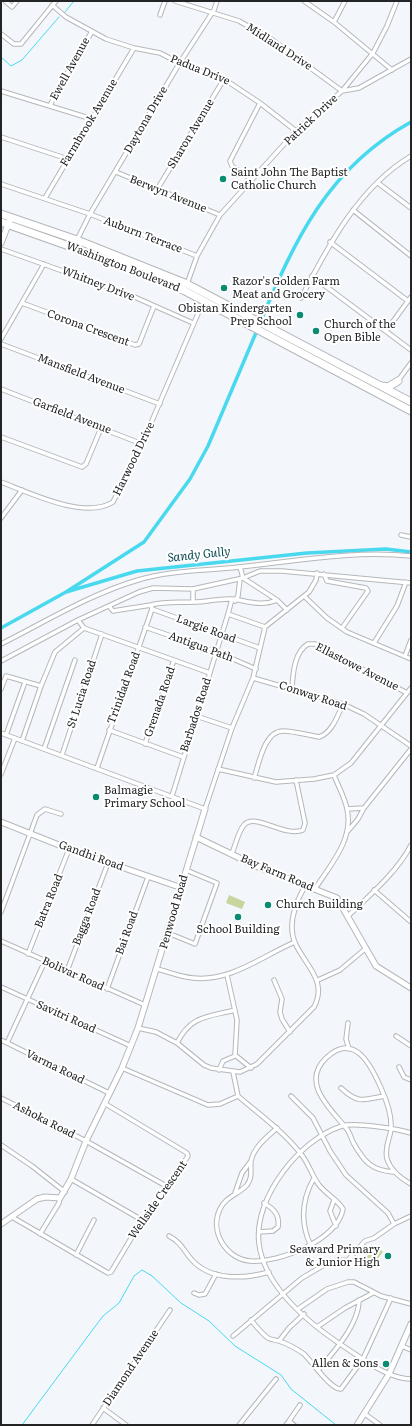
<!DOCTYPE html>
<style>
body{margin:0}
#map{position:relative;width:412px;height:1426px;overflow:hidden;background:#f3f6fb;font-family:Literata,serif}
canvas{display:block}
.frame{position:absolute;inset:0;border:2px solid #232426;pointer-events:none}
</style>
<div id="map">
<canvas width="412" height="1426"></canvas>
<div class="frame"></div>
</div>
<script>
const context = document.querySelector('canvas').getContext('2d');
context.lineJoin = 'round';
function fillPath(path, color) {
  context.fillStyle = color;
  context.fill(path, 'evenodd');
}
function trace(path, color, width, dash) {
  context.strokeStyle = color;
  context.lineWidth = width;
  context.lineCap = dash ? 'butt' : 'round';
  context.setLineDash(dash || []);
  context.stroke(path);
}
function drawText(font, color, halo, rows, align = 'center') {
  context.font = font + ' Literata,serif';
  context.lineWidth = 4;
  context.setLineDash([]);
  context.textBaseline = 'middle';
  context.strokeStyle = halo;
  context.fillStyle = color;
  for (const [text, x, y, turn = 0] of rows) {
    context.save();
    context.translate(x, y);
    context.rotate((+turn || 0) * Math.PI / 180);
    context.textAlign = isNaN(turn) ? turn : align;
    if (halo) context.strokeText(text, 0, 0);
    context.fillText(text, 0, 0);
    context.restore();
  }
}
const green = new Path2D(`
 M229 895 245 902 242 909 226 903Z
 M376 1246 383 1252 371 1267 363 1261Z`);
const stream = new Path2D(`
 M65 12 74 1
 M1 57 11 66 22 60 59 17
 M22 1425 88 1336 103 1316 119 1303 134 1276 142 1270 152 1276 181 1303 209 1321 235 1346 281 1375 291 1389 336 1425`);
const canal = new Path2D(`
 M260 323C295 239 328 168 411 122
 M66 592 144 542 190 479 208 446 258 328
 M1 628 66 592 137 571 307 553 386 549 411 552`);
const street = new Path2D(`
 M5 1 12 7 17 1
 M175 1 239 21 271 39 342 91
 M304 1 334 22 392 70
 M52 5 66 17 106 39 134 48 160 53 189 68 224 79 260 103 296 131
 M160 15 165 1
 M334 22 345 1
 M1 34 14 44H21L56 1
 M1 91 92 119
 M342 91 373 53 387 26 397 1
 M50 106 56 92 91 33
 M1 137 68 159
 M116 172 220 215
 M252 180 232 166 230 161 260 103
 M378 183 411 208
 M1 184 90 214 197 256
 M158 188 224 79
 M45 198 134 48
 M353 210 411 256
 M77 240 90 214 179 64 214 10 217 1
 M330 242 408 301
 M1 249 130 295 193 323
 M312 276 411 350
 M187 284 197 256 220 215 296 131 342 91 359 88 411 59
 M301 298C328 246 359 187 411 156
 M22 303 135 345 139 344 154 306
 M386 331 411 297
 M1 339 44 264
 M1 344 160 404
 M397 382 411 363
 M1 389 142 444
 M1 437 82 467 86 464 101 428
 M1 482C30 493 85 520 113 502L142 444 200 309
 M1 518 22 490
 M401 535 411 537
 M240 567 243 578 260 571H282L411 583
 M324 574 327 581 366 588 368 591 342 628
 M193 589V602
 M304 596 327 618 347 632 411 659
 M235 601 238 596 240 579
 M109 606 113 611 151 605
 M152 609 260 648
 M228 614 232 599
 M78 620 84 628 210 673
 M145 627 217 652 256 669
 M374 643 397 606 406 582
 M1 644C45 622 90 594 138 580 170 570 206 571 239 567 296 561 354 550 411 556
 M405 656 411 640
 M1 661 78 620 139 592 153 588 193 589 243 578 277 600 287 610
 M253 678 343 704 364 714 411 746
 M292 688C293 674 294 652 308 644H315L407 693
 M1 689 6 676 41 686
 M196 716 232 728
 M109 730 183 757
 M1 733 205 809 232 728 253 678 265 627 309 592 316 580 317 573
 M6 735 25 682
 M22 741 41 686 55 652 84 628
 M145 744 174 660
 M44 749 75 660
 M62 755 102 634
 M97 768 152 609 151 605C166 601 180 603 194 602 206 602 220 598 232 599 248 601 261 607 277 600
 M218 769 276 782 314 779 334 775 351 763 411 688
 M1 774 15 738
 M254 778C259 764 264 731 283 731 294 731 307 735 319 737 332 733 338 715 343 704
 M172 796 228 614 265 627
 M347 809 364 808
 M348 831 358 819 364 808 411 749
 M232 853C236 844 238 832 244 825 255 812 285 838 303 830L305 823 296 780
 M315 889C330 865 354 840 347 809 345 798 338 786 334 775
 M374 890 411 922
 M1 912 37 815 45 809 61 814
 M348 916C369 896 398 871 411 845
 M168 933 195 944 217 883 186 870
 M1 941 145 1005
 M28 954 69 849
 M157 969C169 972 180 977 193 978 231 982 262 956 295 942
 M67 971 108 863
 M227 975 237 1020 235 1055 251 1068
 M274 980 282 999 280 1012 282 1019 290 1032
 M318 980 340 970 365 949
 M1 987 131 1046
 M107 989 148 877
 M348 1023 346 1039 349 1049
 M138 1028 156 1032 177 1043 204 1065 211 1068 240 1072 257 1064 314 1007C328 981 305 965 295 943 287 924 296 902 305 886
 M396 1036 411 1046
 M1 1040 109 1093
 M7 1043 45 961
 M177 1043C191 1015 208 1017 235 1010
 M399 1067 404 1077 411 1080
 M122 1068 208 1105 220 1104 238 1096
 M219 1070 223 1061 235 1056
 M233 1072 238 1096
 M341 1088C358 1104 363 1100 384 1096
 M238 1096C260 1115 283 1131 301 1154 309 1164 312 1176 319 1185 326 1194 338 1200 343 1209 338 1240 279 1263 250 1261 226 1259 209 1231 220 1209 225 1197 239 1194 247 1185 253 1177 250 1170 251 1161 254 1147 267 1137 277 1128
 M291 1096 313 1118 330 1151 346 1175 388 1213 394 1224
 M1 1098 86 1141 168 1187
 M411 1133C398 1129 355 1122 342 1126 300 1139 253 1198 259 1244 265 1289 311 1325 346 1348 365 1360 388 1379 411 1379
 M1 1145 32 1166 65 1192
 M393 1172C372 1170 365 1163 354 1144 351 1139 350 1132 346 1128 331 1109 300 1083 326 1058 354 1031 371 1065 381 1088 386 1099 392 1116 391 1129 390 1139 384 1147 387 1159 391 1171 400 1178 411 1184
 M71 1179 142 1220
 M235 1193 242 1173 251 1161
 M334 1200 330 1211 336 1226
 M12 1217 108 1273 111 1272 142 1220 168 1187 188 1156 187 1153 104 1103
 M259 1232 273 1231 278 1227C280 1215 274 1209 264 1203
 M40 1234 59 1203 60 1198
 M169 1236C182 1243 183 1250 192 1260 211 1281 245 1279 269 1272
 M310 1244C300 1221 302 1199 314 1178
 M76 1255 94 1220
 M194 1293 199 1295 205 1294 216 1274
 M298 1309 327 1289 348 1282H354L381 1296 411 1304
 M251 1320C256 1326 261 1333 268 1338 271 1340 276 1340 279 1341 288 1344 297 1349 304 1354 313 1363 331 1390 341 1389L363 1359 391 1298
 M317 1327 345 1308 373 1293
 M233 1336 302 1278 331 1261 348 1260 365 1241 374 1238 394 1224 411 1216
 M279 1341 289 1328 304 1314
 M402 1346 411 1350
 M319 1369C334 1352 359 1324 359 1300
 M103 1408 126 1425
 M365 1414 380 1425
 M289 1421 300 1405
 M92 1425 170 1310
 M239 1425 276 1379
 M286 1425 289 1421 294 1425`);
const secondary = new Path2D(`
 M1 243 11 217
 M1 822 69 849 182 888
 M196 837 256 866 337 898 376 966 411 988
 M1 1224 37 1199 45 1197 60 1198 71 1179 86 1141 122 1068 138 1028 205 809
 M357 1425 389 1374 411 1324`);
const highway = new Path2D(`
 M1 214 77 240 187 284 411 402
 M1 222 145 273 185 291 411 411
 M382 386 388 387 398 381`);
const markers = [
 [223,179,4,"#088b70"],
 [224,288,4,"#088b70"],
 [300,315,4,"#088b70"],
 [316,331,4,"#088b70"],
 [96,797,4,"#088b70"],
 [268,905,4,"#088b70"],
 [238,917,4,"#088b70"],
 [388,1256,4,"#088b70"],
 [386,1364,4,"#088b70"]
];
const streetNames = [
 ["Midland Drive",279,47,33],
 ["Ewell Avenue",70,69,-61],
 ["Padua Drive",200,70,22],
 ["Daytona Drive",146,120,-60],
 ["Patrick Drive",311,120,-43],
 ["Farmbrook Avenue",89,123,-59],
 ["Sharon Avenue",191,134,-59],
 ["Berwyn Avenue",168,194,22],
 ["Auburn Terrace",143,235,21],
 ["Washington Boulevard",123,267,21],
 ["Whitney Drive",98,284,21],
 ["Corona Crescent",88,328,20],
 ["Mansfield Avenue",81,374,21],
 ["Garfield Avenue",72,416,21],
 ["Harwood Drive",134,459,-64],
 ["Largie Road",206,629,20],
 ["Antigua Path",201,647,20],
 ["Ellastowe Avenue",357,667,27],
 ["Trinidad Road",124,688,-70],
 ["St Lucia Road",82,694,-72],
 ["Conway Road",313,696,18],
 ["Grenada Road",160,702,-71],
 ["Barbados Road",196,715,-72],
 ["Gandhi Road",91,856,20],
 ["Bay Farm Road",277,873,23],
 ["Batra Road",49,901,-68],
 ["Penwood Road",174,912,-74],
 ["Bagga Road",87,917,-69],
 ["Bai Road",127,933,-70],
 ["Bolivar Road",73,974,24],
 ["Savitri Road",66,1017,24],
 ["Varma Road",55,1067,26],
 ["Ashoka Road",44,1120,27],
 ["Wellside Crescent",158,1200,-55],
 ["Diamond Avenue",131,1368,-56]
];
const poiNames = [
 ["Saint John The Baptist",231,173],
 ["Catholic Church",231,186],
 ["Razor's Golden Farm",232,282],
 ["Meat and Grocery",232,295],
 ["Obistan Kindergarten",292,309,"right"],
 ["Prep School",292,322,"right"],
 ["Church of the",324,325],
 ["Open Bible",324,338],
 ["Balmagie",104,791],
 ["Primary School",104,804],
 ["Church Building",276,905],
 ["School Building",238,930,"center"],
 ["Seaward Primary",380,1250,"right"],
 ["& Junior High",380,1263,"right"],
 ["Allen & Sons",378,1364,"right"]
];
const waterNames = [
 ["Sandy Gully",199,555,-6]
];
fillPath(green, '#c7d69d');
trace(stream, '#49d9ef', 1);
trace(canal, '#49d9ef', 3.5);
trace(street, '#b4b7bb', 5.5);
trace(secondary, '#b4b7bb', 7);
trace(highway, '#b4b7bb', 9);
trace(street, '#fff', 3.5);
trace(secondary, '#fff', 5);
trace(highway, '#fff', 7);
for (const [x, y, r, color] of markers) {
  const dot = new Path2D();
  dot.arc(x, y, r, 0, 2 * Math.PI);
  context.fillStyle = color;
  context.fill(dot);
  trace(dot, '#fff', 1.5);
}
drawText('11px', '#232426', '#fff', streetNames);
drawText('11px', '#232426', '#fff', poiNames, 'left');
drawText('italic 12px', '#0c4b54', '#fff', waterNames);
</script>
